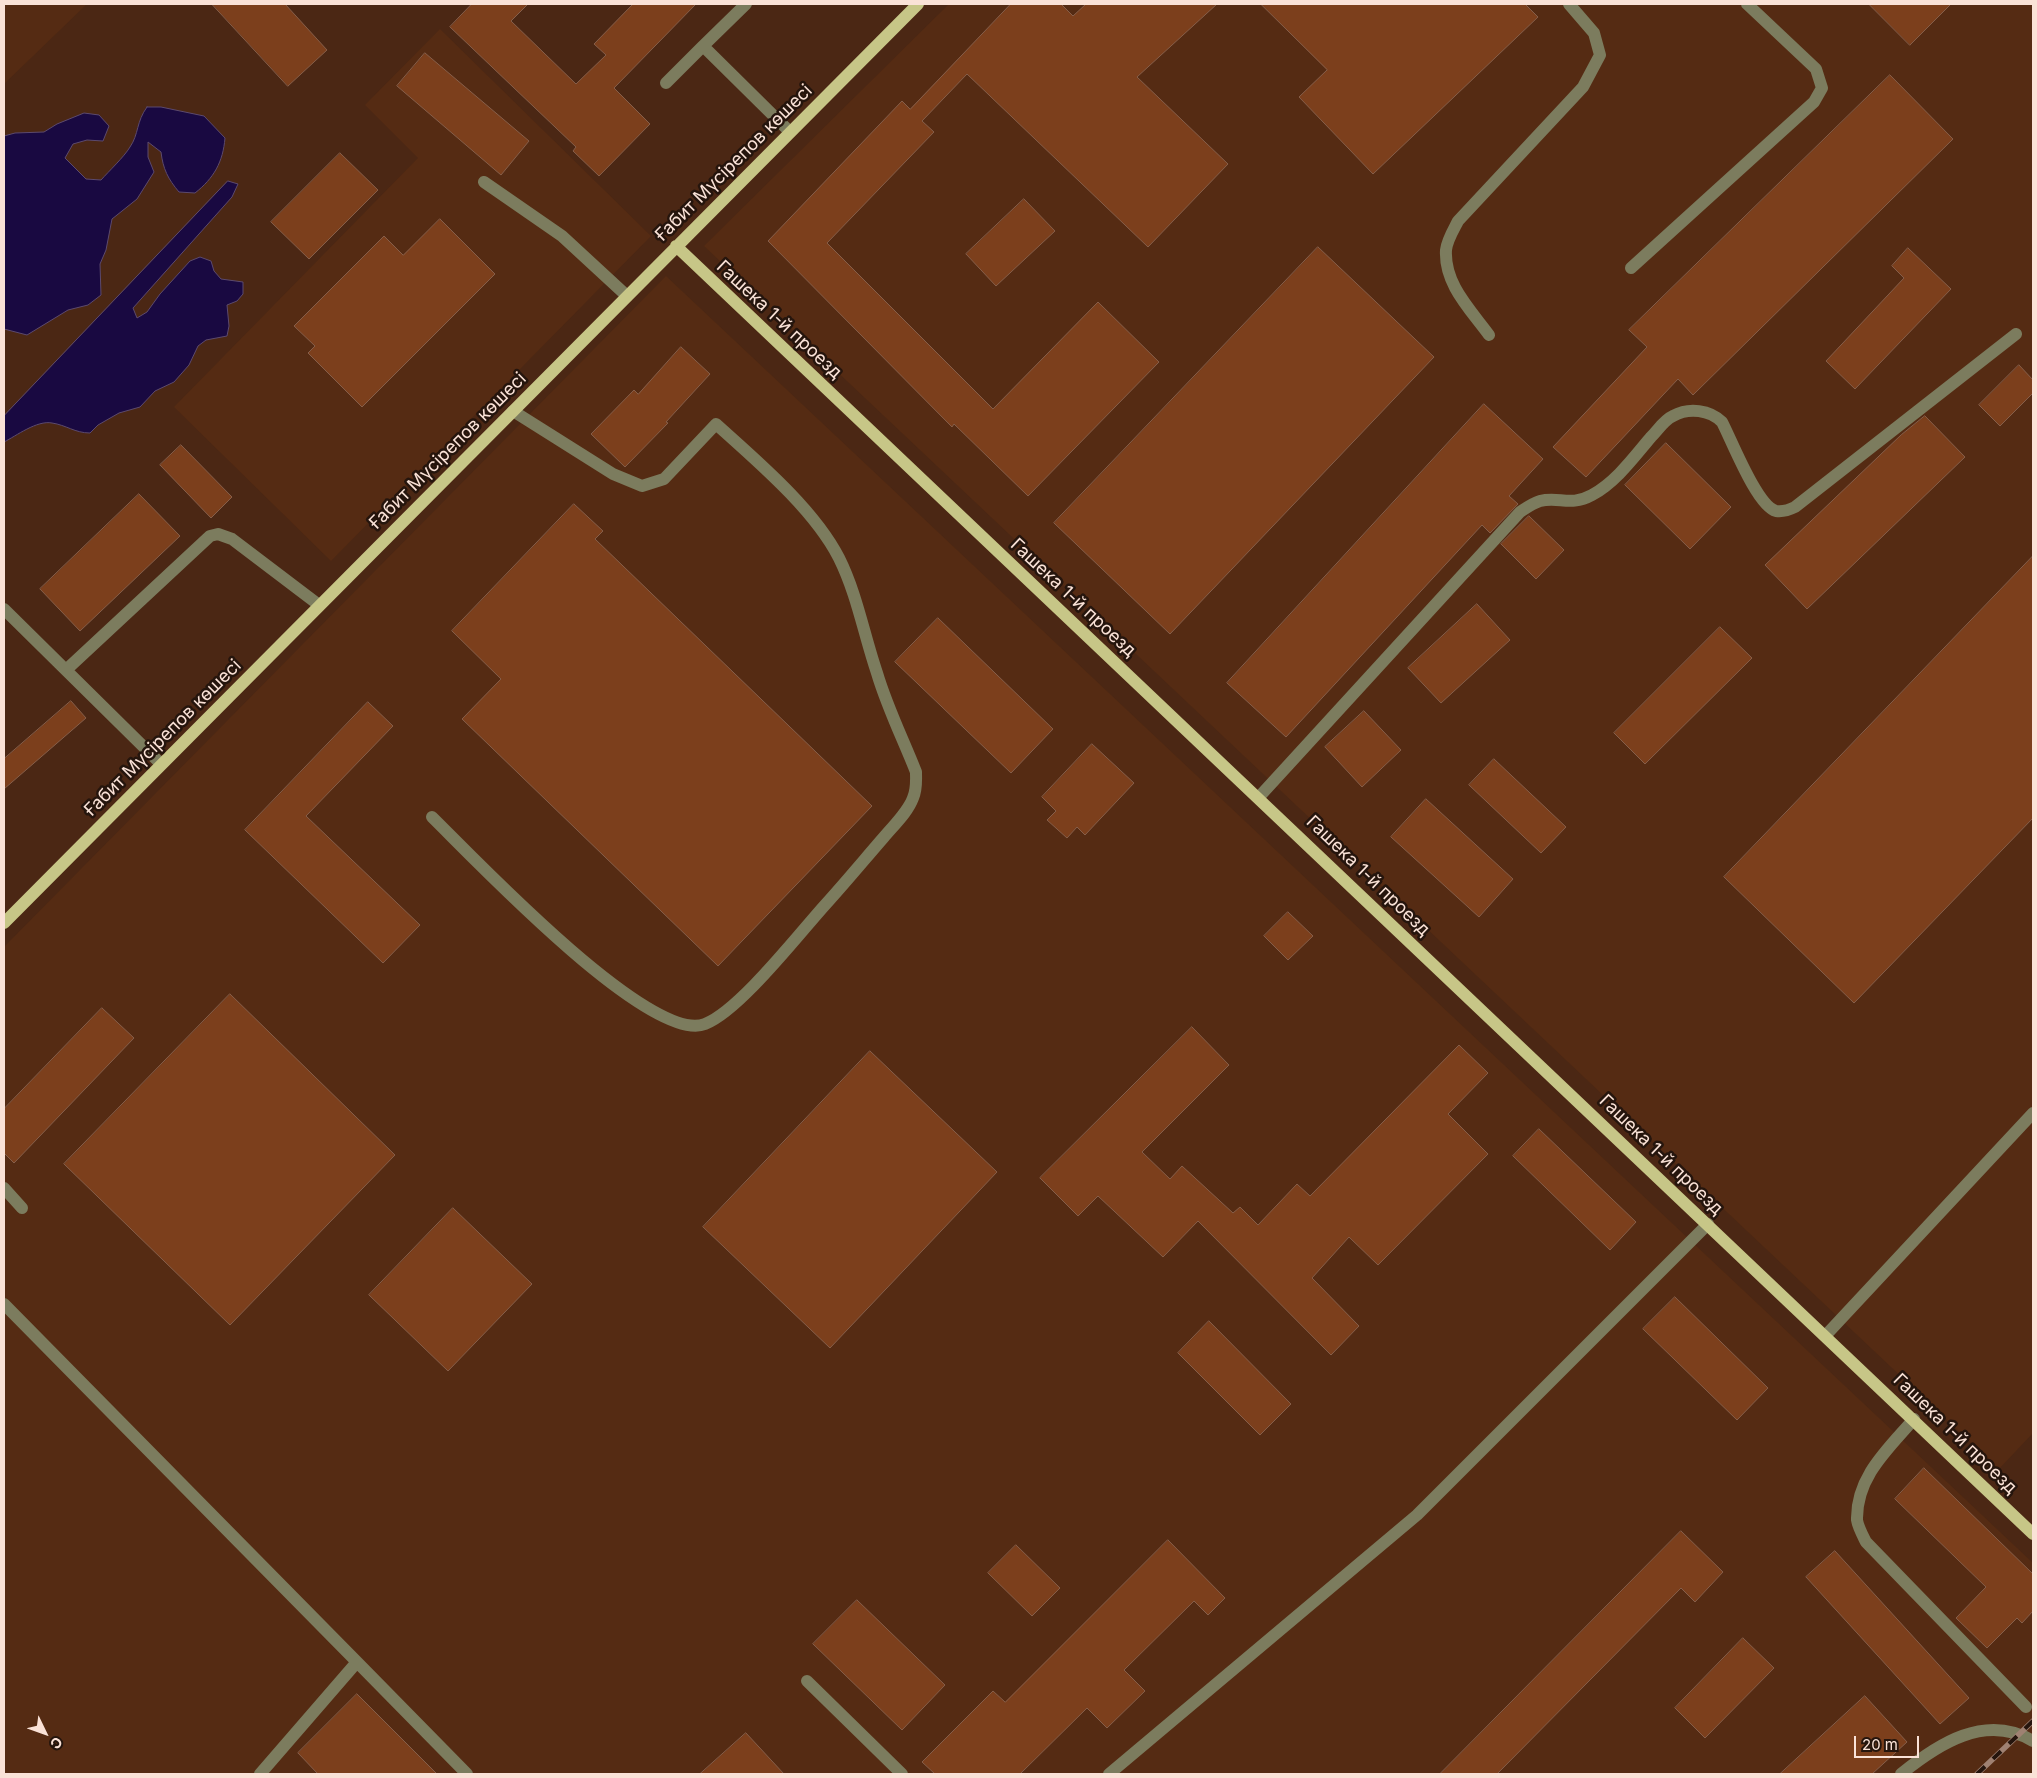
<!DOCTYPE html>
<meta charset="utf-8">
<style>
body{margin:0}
#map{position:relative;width:2037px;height:1778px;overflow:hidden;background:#4b2714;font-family:Inter,sans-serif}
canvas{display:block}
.frame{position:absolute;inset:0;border:5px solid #fae2d7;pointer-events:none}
.north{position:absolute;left:20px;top:1708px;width:50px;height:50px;-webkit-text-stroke:4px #25150d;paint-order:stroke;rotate:132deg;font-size:14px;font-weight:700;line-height:20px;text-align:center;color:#fae2d7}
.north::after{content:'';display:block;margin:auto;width:18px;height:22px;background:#fae2d7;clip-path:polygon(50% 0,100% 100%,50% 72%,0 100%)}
.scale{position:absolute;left:1854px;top:1736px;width:65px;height:22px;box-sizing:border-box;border:2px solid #fae2d7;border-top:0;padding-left:6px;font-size:15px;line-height:18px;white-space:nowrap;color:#fae2d7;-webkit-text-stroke:4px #25150d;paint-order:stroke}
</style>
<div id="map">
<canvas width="2037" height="1778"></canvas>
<div class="frame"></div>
<div class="north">С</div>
<div class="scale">20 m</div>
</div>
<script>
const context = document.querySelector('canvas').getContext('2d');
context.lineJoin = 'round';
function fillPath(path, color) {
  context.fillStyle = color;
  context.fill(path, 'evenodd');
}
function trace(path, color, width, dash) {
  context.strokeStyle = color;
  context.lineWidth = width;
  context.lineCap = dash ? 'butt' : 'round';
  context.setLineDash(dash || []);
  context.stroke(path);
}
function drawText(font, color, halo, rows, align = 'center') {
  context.font = font + ' Inter,sans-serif';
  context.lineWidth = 5;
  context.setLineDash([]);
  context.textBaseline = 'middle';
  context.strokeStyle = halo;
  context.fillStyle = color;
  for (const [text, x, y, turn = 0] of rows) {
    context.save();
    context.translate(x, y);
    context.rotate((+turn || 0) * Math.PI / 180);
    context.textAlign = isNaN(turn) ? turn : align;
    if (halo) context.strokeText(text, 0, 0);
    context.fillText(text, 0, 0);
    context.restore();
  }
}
const built = new Path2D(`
 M4 4H87L4 84Z
 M949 4H2033V1433L1999 1469 704 246Z
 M440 29 651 236 331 561 174 407 418 158 365 105Z
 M666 276 2033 1563V1774H4V947Z`);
const water = new Path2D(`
 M147 107H161L204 116 225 138C223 162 214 178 195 193L179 192C168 179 163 169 161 152L148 142V157L154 172 137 199 112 219 106 250 100 264 101 295 88 305 68 310 27 335 4 329V136L15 133 44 132 57 124 84 113 99 115 109 126 103 141 87 140 73 144 65 158 86 179 101 180C109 171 124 157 130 147 139 134 136 122 147 107Z
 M228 181 238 184 232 197 133 308 137 318 147 312 160 294 190 261 200 257 211 261 214 271 221 279 243 282V294L237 301 227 305 229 326 227 336 206 340 198 346 189 365 174 382 155 391 140 407 119 413 98 425 90 433C75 433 66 425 52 423 37 420 16 436 4 442V416Z`);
const building = new Path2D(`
 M212 4H285L327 50 288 86Z
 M472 4H528L511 21 576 84 606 55 594 44 633 4H696L614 88 650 124 599 176 573 151 576 147 450 27Z
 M1011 4H1061L1073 16 1086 4H1217L1137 77 1228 164 1148 247 967 74 922 121 934 132 827 243 993 409 1098 302 1159 362 1028 496 954 424 952 427 768 241 902 101 910 109Z
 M1261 4H1525L1538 17 1373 174 1299 97 1327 70Z
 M1869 4H1951L1910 45Z
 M425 53 529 141 501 175 397 86Z
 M1890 75 1953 139 1693 395 1678 379 1586 477 1553 447 1647 347 1629 330Z
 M340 153 378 190 309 259 271 222Z
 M1024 199 1055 231 996 286 966 254Z
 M440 219 495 274 362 407 308 353 315 346 294 326 384 236 403 255Z
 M1318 247 1434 357 1170 634 1054 523Z
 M1908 248 1951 289 1855 389 1826 361 1904 278 1892 266Z
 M681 347 710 374 666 422 668 423 625 467 591 434 634 390 638 394Z
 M2019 365 2033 380V393L2000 426 1979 405Z
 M1484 404 1543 459 1509 496 1518 504 1490 533 1482 525 1286 737 1227 683Z
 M1925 416 1965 457 1807 609 1765 565 1901 435Z
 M1666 443 1731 507 1690 549 1625 485Z
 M181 445 232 497 211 518 160 465Z
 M139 494 180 536 80 631 40 589Z
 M574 504 603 531 595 539 872 806 718 966 462 719 501 679 452 631Z
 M1529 516 1564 550 1536 579 1501 544Z
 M2033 556V818L1854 1003 1724 877Z
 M1477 604 1510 640 1441 703 1408 668Z
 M938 618 1053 729 1011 773 895 662Z
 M1720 627 1752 658 1645 764 1614 733Z
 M71 701 86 718 4 789V759Z
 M368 702 393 726 306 816 420 925 383 963 245 830Z
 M1364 711 1401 750 1362 787 1325 747Z
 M1092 744 1134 783 1085 835 1077 827 1067 838 1047 820 1056 811 1042 797Z
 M1494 759 1566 827 1541 853 1469 785Z
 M1426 799 1513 879 1479 917 1391 837Z
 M1288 912 1313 936 1288 960 1264 936Z
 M230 994 395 1155 230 1325 64 1164Z
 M102 1008 134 1038 14 1163 4 1153V1109Z
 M1192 1027 1229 1065 1142 1152 1170 1179 1182 1166 1233 1213 1240 1207 1258 1225 1297 1184 1310 1196 1459 1045 1488 1073 1448 1114 1488 1154 1378 1265 1349 1237 1312 1278 1359 1326 1331 1355 1198 1221 1163 1257 1098 1196 1078 1216 1040 1178Z
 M870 1051 997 1172 830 1348 703 1227Z
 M1539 1129 1636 1222 1610 1250 1513 1156Z
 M453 1208 532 1284 448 1371 369 1295Z
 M1675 1297 1768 1388 1737 1420 1643 1329Z
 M1209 1321 1291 1404 1260 1435 1178 1353Z
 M1924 1468 2033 1574V1611L2022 1623 2017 1618 1987 1648 1956 1618 1986 1587 1895 1499Z
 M1681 1531 1723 1572 1695 1602 1681 1588 1497 1774H1440Z
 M1168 1540 1225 1598 1208 1615 1194 1601 1124 1670 1145 1691 1107 1728 1087 1708 1020 1774H935L922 1762 993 1691 1005 1702Z
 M1016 1545 1060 1588 1032 1616 988 1573Z
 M1835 1551 1969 1698 1940 1724 1806 1577Z
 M857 1600 945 1685 902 1730 813 1644Z
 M1743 1638 1774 1668 1705 1738 1675 1708Z
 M357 1694 437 1774H318L298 1753Z
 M1865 1696 1907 1742 1872 1774H1780Z
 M746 1733 784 1774H700Z`);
const minor = new Path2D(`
 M746 4 703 46 790 132
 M666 83 703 46
 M484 182 562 236 627 296
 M1631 268 1814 102 1822 88 1816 69 1747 4
 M1489 335C1470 309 1444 284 1446 250 1447 240 1454 229 1458 221L1583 87 1600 55 1594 33 1569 4
 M4 609 161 764
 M66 670 210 536 218 534 232 539 319 605
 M1259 797 1520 512C1526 508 1533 503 1540 501 1559 496 1570 507 1592 495 1616 482 1634 457 1651 437 1658 430 1664 420 1673 416 1689 407 1710 410 1722 422 1732 441 1757 506 1776 511 1783 512 1789 510 1795 507L2016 334
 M432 817C473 857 651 1046 705 1024 739 1011 798 935 825 905 845 883 864 860 884 837 894 825 908 812 913 798 917 789 916 781 916 772 903 739 887 707 877 673 864 635 857 594 839 558 814 509 757 461 716 424L664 479 642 486 613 474 513 411
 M4 1188 22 1208
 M4 1304 357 1662 260 1774
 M1826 1335 2033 1113
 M1914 1419C1888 1449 1856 1477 1857 1520 1858 1527 1863 1536 1866 1542L2026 1707
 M357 1662 467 1774
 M807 1681 902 1774
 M1109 1774 1417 1515 1708 1224
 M1901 1774C1938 1744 1985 1713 2033 1741`);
const major = new Path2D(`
 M676 246 2033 1534
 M4 923 918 4`);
const rail = new Path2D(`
 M1977 1774 2033 1721`);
const streetNames = [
 ["Ғабит Мүсірепов көшесі",734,163,-45],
 ["Гашека 1-й проезд",779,320,43],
 ["Ғабит Мүсірепов көшесі",448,451,-45],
 ["Гашека 1-й проезд",1073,598,43],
 ["Ғабит Мүсірепов көшесі",163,738,-45],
 ["Гашека 1-й проезд",1368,876,44],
 ["Гашека 1-й проезд",1661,1155,44],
 ["Гашека 1-й проезд",1955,1434,44]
];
fillPath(built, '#552b13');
fillPath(water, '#190941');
trace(water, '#5c4a6e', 1);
fillPath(building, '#7c3f1c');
trace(building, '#865e49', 1);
trace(minor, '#7c7c5e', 12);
trace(major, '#c7c687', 12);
trace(rail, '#9f8172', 5.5);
trace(rail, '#25150d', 4, [11]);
drawText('18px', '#fae2d7', '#25150d', streetNames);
</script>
